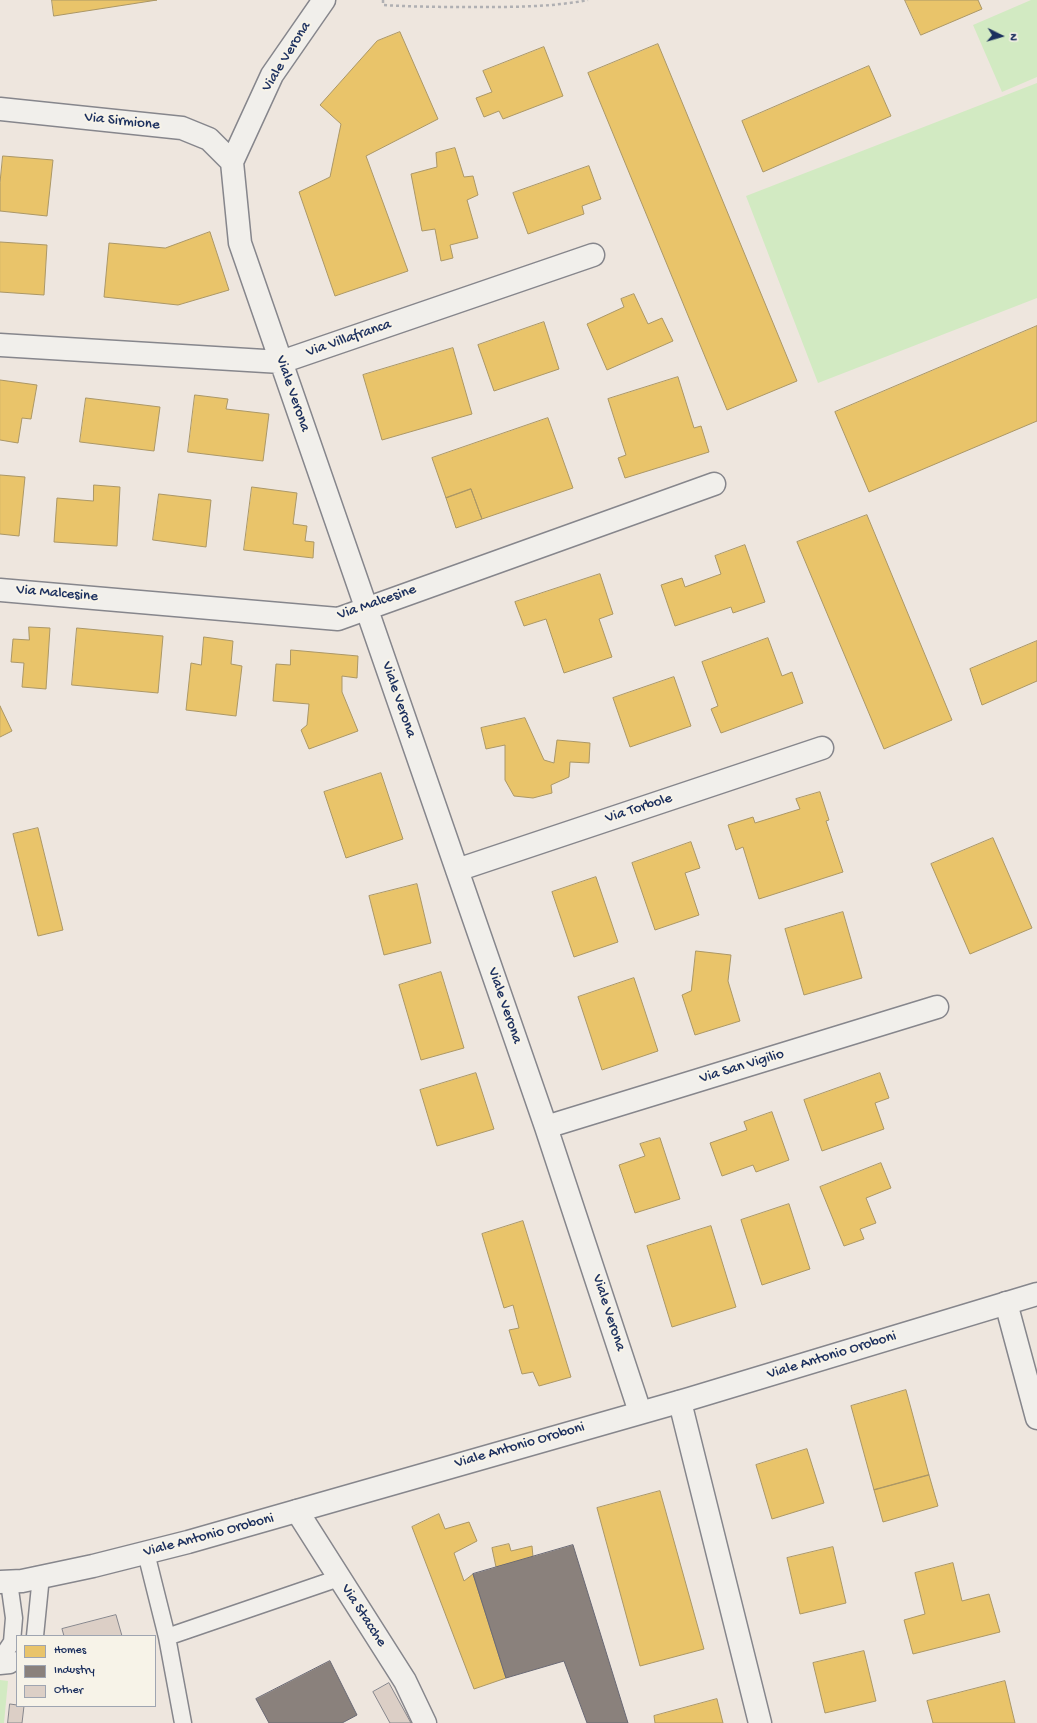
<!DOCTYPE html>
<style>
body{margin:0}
#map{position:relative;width:1037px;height:1723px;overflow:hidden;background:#eee6de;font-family:"Gochi Hand",sans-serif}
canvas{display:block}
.legend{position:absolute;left:16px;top:1635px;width:140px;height:72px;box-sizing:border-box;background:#f7f3e8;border:1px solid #9fa5b1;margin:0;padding:5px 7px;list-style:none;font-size:12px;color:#1b2f5e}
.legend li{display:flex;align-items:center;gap:8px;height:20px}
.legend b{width:20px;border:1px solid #9fa5b1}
.north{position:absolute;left:981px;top:16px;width:40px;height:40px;-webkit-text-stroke:3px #f7f3e8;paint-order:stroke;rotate:95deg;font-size:11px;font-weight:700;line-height:16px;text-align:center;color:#1b2f5e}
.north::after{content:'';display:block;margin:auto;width:14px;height:18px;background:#1b2f5e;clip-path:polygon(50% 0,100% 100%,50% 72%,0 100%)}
</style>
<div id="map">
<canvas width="1037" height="1723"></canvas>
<ul class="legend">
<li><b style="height:11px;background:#e9c46a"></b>Homes</li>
<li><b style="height:11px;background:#8a817c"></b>Industry</li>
<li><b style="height:11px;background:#dccfc6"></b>Other</li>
</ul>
<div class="north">N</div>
</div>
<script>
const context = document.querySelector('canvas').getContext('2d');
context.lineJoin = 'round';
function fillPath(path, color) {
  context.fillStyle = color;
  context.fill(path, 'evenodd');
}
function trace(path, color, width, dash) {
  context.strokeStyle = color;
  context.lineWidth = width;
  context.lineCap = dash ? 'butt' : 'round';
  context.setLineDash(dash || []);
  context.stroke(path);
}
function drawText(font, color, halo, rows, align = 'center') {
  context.font = font + ' "Gochi Hand",sans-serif';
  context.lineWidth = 4;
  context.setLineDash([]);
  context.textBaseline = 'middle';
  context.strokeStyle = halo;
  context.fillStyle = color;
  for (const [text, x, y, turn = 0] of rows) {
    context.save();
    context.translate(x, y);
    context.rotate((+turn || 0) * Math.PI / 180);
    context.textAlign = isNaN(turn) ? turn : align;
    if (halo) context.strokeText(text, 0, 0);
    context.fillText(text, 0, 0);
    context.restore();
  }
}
const green = new Path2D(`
 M1031 0H1037V77L1002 92 973 25Z
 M1037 83V298L818 383 746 196Z
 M0 1680 8 1681 4 1723H0Z`);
const homes = new Path2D(`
 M52 0H157L54 16Z
 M905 0H978L982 9 921 35Z
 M400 32 438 119 366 156 408 271 335 296 299 192 330 177 341 124 320 105 377 41Z
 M658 44 797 381 727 410 588 73Z
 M544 47 563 96 503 119 499 111 484 117 476 98 492 92 483 71Z
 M869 66 891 116 763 172 742 121Z
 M455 148 464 177 473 176 478 195 467 200 478 238 450 245 453 258 441 261 435 229 422 231 411 174 437 167 436 153Z
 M3 156 53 160 47 216 0 211V183Z
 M589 166 601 199 582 206 584 214 528 234 513 193Z
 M210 232 229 290 178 305 104 297 109 243 165 248Z
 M0 242 47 245 44 295 0 292Z
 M634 294 648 324 662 318 673 341 607 370 587 324 624 307 621 299Z
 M544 322 559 369 494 391 478 345Z
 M1037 326V421L869 492 835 412Z
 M453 348 472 414 382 440 363 375Z
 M678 377 694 428 701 426 709 452 625 478 618 458 626 455 608 399Z
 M0 380 37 385 31 419 22 418 18 443 0 440Z
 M195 395 228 399 226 409 269 414 263 461 188 452Z
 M86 398 160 407 154 451 80 442Z
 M548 418 573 488 482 519 471 489 446 498 432 458Z
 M0 475 25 477 19 536 0 534Z
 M94 485 120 487 117 546 54 542 57 498 93 501Z
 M252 487 297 493 293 524 307 526 305 541 314 542 313 558 244 550Z
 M471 489 482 519 456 528 446 498Z
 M159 494 211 500 206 547 153 540Z
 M867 515 952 720 884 749 797 542Z
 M745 545 765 602 733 613 731 607 675 626 661 585 682 578 685 587 721 574 715 556Z
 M600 574 613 614 599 619 612 657 564 673 546 619 524 626 515 602Z
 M29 627 50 628 46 689 22 687 24 663 11 662 13 639 29 640Z
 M77 628 163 636 158 693 72 685Z
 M204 637 233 641 231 664 242 666 236 716 186 710 191 663 201 665Z
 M768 638 782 676 792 672 803 703 721 733 711 709 718 706 702 662Z
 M1037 641V681L982 705 970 669Z
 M291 650 358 656 357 678 342 676V692L358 731 309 749 301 730 307 725 309 704 273 701 276 664 290 665Z
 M674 677 691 726 630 747 613 698Z
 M0 706 12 731 0 737Z
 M525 718 544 760 554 763 557 740 590 743 589 763 570 762 569 777 551 785 552 793 533 798 514 796 505 780V745L486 749 481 728Z
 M381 773 403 839 346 858 324 792Z
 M820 792 829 820 826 821 843 872 759 899 743 847 736 850 728 825 753 817 755 823 800 809 796 799Z
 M38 828 63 930 38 936 13 834Z
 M993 838 1032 928 970 954 931 864Z
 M691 842 700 868 685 873 699 915 655 930 632 863Z
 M596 877 618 942 574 957 552 892Z
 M417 884 431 943 384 955 369 896Z
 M843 912 862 978 804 995 785 929Z
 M696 951 731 955 728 981 740 1021 695 1035 682 995 691 991Z
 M441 972 464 1048 421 1060 399 985Z
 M634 978 658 1051 602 1070 578 997Z
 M476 1073 494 1129 437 1146 420 1090Z
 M880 1073 889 1098 875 1103 884 1129 822 1151 804 1100Z
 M772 1112 789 1160 756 1172 753 1165 722 1176 710 1143 747 1130 744 1122Z
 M660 1138 680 1199 635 1213 619 1165 645 1156 640 1144Z
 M881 1163 891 1188 866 1198 876 1223 860 1229 864 1239 844 1246 820 1187Z
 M789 1204 810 1269 762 1285 741 1220Z
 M523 1221 571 1377 539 1386 533 1372 522 1374 509 1330 519 1328 513 1305 504 1308 482 1234Z
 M711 1226 736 1307 672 1327 647 1246Z
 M906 1390 929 1475 874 1490 851 1406Z
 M807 1449 824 1503 772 1519 756 1465Z
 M929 1475 938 1506 883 1522 874 1490Z
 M660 1491 704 1649 640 1666 597 1508Z
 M439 1514 445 1529 469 1522 477 1541 454 1553 464 1581 473 1574 506 1678 474 1689 412 1527Z
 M509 1544 511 1551 532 1546 533 1557 496 1567 492 1548Z
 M833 1547 846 1603 800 1614 787 1558Z
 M953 1563 962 1601 989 1594 1000 1632 913 1654 904 1620 925 1614 915 1573Z
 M864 1651 876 1701 825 1713 813 1663Z
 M1005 1681 1015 1723H933L927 1701Z
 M717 1699 723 1723H655L654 1716Z`);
const industry = new Path2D(`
 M573 1545 628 1723H587L564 1661 506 1678 473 1574Z
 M330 1661 357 1715 342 1723H269L256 1699Z`);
const building = new Path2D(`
 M116 1615 122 1636H64L62 1629Z
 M389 1683 411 1723H390L373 1692Z
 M10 1704 24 1706 22 1723H8Z`);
const path = new Path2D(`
 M383 0V5C415 7 447 7 478 7 515 7 552 7 588 0`);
const service = new Path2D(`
 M146 1553 167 1637 183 1723
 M35 1636 41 1576
 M167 1637 339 1578
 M0 1660 12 1642 14 1618 9 1582
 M0 1666 10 1665 17 1660`);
const minor = new Path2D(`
 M324 0 272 75 232 162 240 243 546 1127 640 1412
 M0 109 182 128 209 139 232 162
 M0 345 281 362 593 255
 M0 590 338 619 714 484
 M457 870 822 748
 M546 1127 937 1007
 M1006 1303 1037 1418
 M680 1402 760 1723
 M297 1511 405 1681 425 1723`);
const tertiary = new Path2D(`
 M0 1582 22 1581 93 1566 188 1542 689 1399 1037 1294`);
const streetNames = [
 ["Viale Verona",287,57,-58],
 ["Via Sirmione",122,122,6],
 ["Via Villafranca",349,339,-19],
 ["Viale Verona",292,394,71],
 ["Via Malcesine",57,594,5],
 ["Via Malcesine",377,603,-19],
 ["Viale Verona",398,700,71],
 ["Via Torbole",639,809,-18],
 ["Viale Verona",504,1006,71],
 ["Via San Vigilio",742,1067,-17],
 ["Viale Verona",608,1313,72],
 ["Viale Antonio Oroboni",832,1356,-17],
 ["Viale Antonio Oroboni",520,1446,-16],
 ["Viale Antonio Oroboni",209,1536,-15],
 ["Via Stacche",363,1616,57]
];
fillPath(green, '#d2eac2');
fillPath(homes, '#e9c46a');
trace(homes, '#ab9766', 1);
fillPath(industry, '#8a817c');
trace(industry, '#696873', 1);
fillPath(building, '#dccfc6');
trace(building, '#86868c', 1);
trace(service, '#86868c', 19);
trace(minor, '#86868c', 25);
trace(tertiary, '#86868c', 25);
trace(path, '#b0b0b3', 2.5, [3, 3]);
trace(service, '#f1efeb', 16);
trace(minor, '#f1efeb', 22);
trace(tertiary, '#f1efeb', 22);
drawText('15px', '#1b2f5e', '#f7f3e8', streetNames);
</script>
